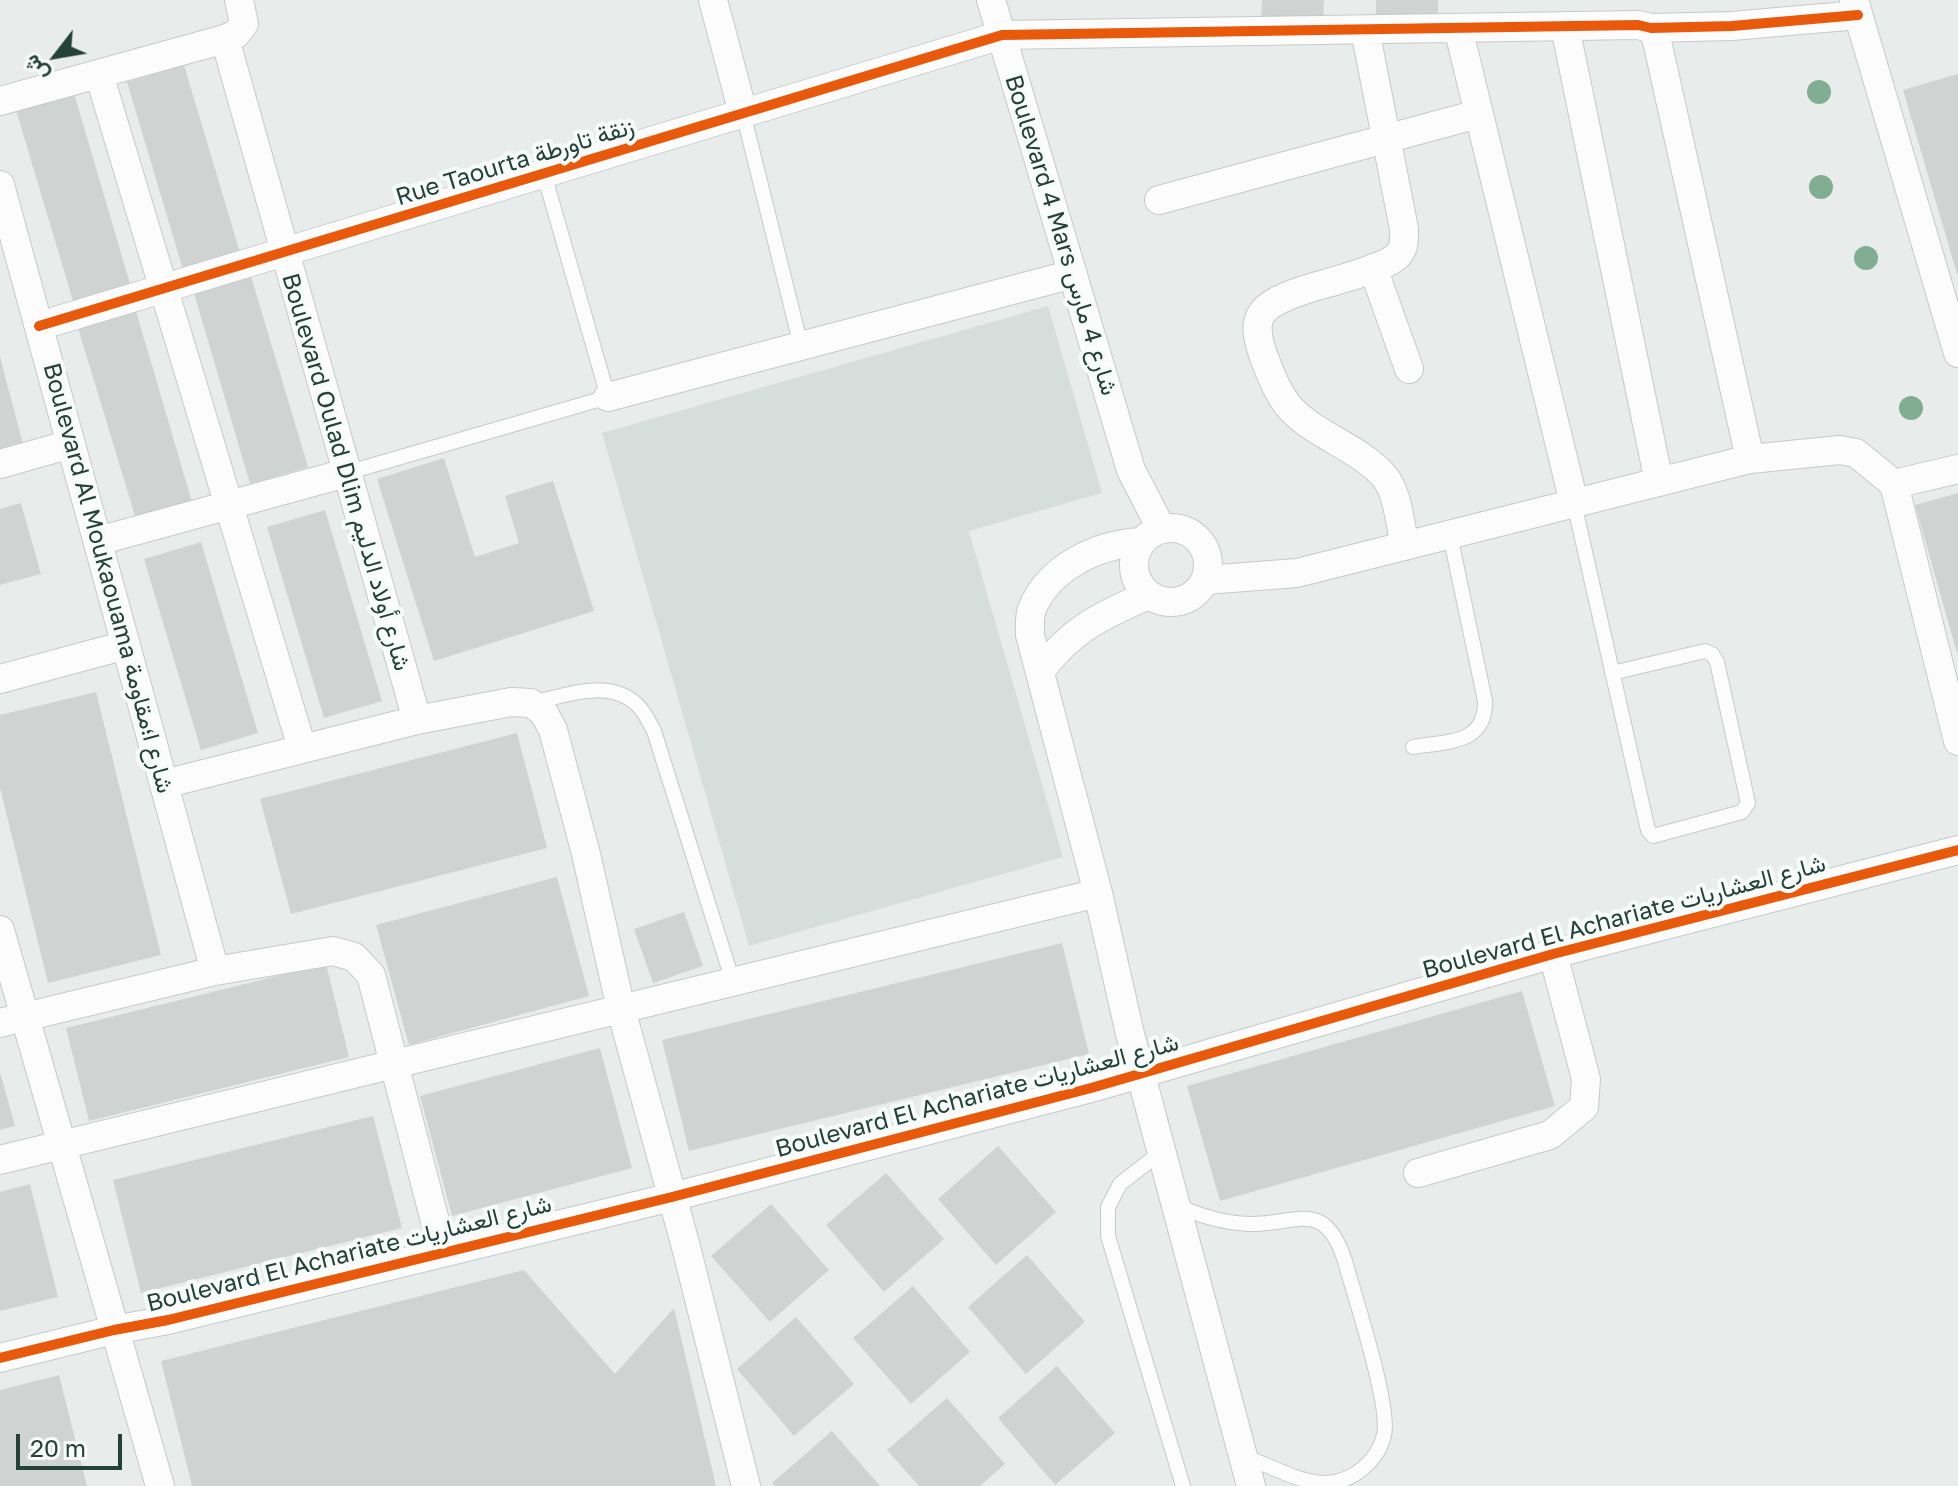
<!DOCTYPE html>
<meta charset="utf-8">
<style>
body{margin:0}
#map{position:relative;width:1958px;height:1486px;overflow:hidden;background:#e8edeb;font-family:"Golos Text",Vazirmatn,sans-serif}
canvas{display:block}
.north{position:absolute;left:16px;top:16px;width:80px;height:80px;-webkit-text-stroke:6px #f7fbf9;paint-order:stroke;rotate:239deg;font-size:22px;font-weight:700;line-height:32px;text-align:center;color:#24423a}
.north::after{content:'';display:block;margin:auto;width:28px;height:36px;background:#24423a;clip-path:polygon(50% 0,100% 100%,50% 72%,0 100%)}
.scale{position:absolute;left:16px;top:1434px;width:106px;height:36px;box-sizing:border-box;border:4px solid #24423a;border-top:0;padding-left:10px;font-size:24px;line-height:28px;white-space:nowrap;color:#24423a;-webkit-text-stroke:6px #f7fbf9;paint-order:stroke}
</style>
<div id="map">
<canvas width="1958" height="1486"></canvas>
<div class="north">ش</div>
<div class="scale">20 m</div>
</div>
<script>
const context = document.querySelector('canvas').getContext('2d');
context.lineJoin = 'round';
function fillPath(path, color) {
  context.fillStyle = color;
  context.fill(path, 'evenodd');
}
function trace(path, color, width, dash) {
  context.strokeStyle = color;
  context.lineWidth = width;
  context.lineCap = dash ? 'butt' : 'round';
  context.setLineDash(dash || []);
  context.stroke(path);
}
function drawText(font, color, halo, rows, align = 'center') {
  context.font = font + ' "Golos Text",Vazirmatn,sans-serif';
  context.lineWidth = 8;
  context.setLineDash([]);
  context.textBaseline = 'middle';
  context.strokeStyle = halo;
  context.fillStyle = color;
  for (const [text, x, y, turn = 0] of rows) {
    context.save();
    context.translate(x, y);
    context.rotate((+turn || 0) * Math.PI / 180);
    context.textAlign = isNaN(turn) ? turn : align;
    if (halo) context.strokeText(text, 0, 0);
    context.fillText(text, 0, 0);
    context.restore();
  }
}
const built = new Path2D(`
 M1048 306 1102 493 969 531 1063 857 749 946 602 433Z`);
const building = new Path2D(`
 M1262 0H1324L1323 20 1261 18Z
 M1376 0H1438V23L1376 22Z
 M184 65 241 256 184 273 127 82Z
 M1958 74V274H1957L1903 90Z
 M74 93 130 284 73 301 16 110Z
 M251 276 308 467 250 484 194 293Z
 M136 311 192 502 136 519 78 328Z
 M0 357 23 444 0 449Z
 M444 458 475 557 519 543 505 496 553 481 594 611 434 661 377 479Z
 M1958 493V652L1957 653 1915 505Z
 M21 503 41 574 0 585V509Z
 M325 510 382 701 324 718 267 527Z
 M201 542 258 733 201 750 144 559Z
 M96 692 161 955 48 983 0 788V715Z
 M517 733 547 848 291 914 260 799Z
 M557 877 589 996 409 1045 376 925Z
 M684 912 703 966 653 983 634 929Z
 M1062 943 1089 1054 689 1151 662 1040Z
 M326 964 349 1057 89 1121 66 1028Z
 M1522 991 1555 1106 1220 1201 1187 1086Z
 M600 1048 632 1168 452 1216 420 1096Z
 M0 1072 15 1126 0 1130Z
 M373 1116 402 1228 141 1293 113 1180Z
 M998 1146 1056 1212 996 1265 938 1199Z
 M886 1173 944 1239 884 1292 826 1225Z
 M30 1184 58 1297 0 1311V1192Z
 M771 1204 829 1270 770 1322 711 1256Z
 M1027 1255 1085 1322 1026 1374 968 1307Z
 M524 1270 615 1374 674 1308 716 1486H192L161 1361Z
 M913 1286 970 1352 911 1404 853 1338Z
 M796 1317 854 1384 794 1436 737 1369Z
 M1057 1366 1115 1433 1055 1485 998 1418Z
 M59 1375 87 1486H0V1390Z
 M947 1398 1005 1464 980 1486H919L887 1450Z
 M832 1431 880 1486H775L772 1483Z`);
const service = new Path2D(`
 M743 113 801 346
 M346 473 608 397 544 174
 M1574 503 1648 830 1653 836 1742 812 1748 803 1717 662 1712 654 1705 651 1612 673
 M533 703C567 694 614 677 641 709 646 715 650 724 654 731L733 982
 M1413 747C1446 741 1486 745 1485 701L1450 535
 M1161 1152 1120 1184 1108 1207V1236L1183 1486
 M1176 1205C1200 1216 1222 1223 1249 1224 1297 1225 1324 1197 1345 1261 1354 1295 1391 1406 1384 1435 1378 1461 1353 1482 1326 1483 1300 1483 1268 1465 1244 1456`);
const minor = new Path2D(`
 M713 0 743 113
 M991 0 1131 470 1161 528
 M1854 0 1958 353
 M1565 27 1659 482
 M1458 28 1574 503
 M1651 28 1657 41 1750 459
 M1365 30 1404 229C1404 239 1405 250 1396 257 1381 270 1325 283 1304 290 1256 306 1248 318 1267 365 1273 380 1279 395 1290 408 1316 436 1358 447 1384 476 1398 492 1400 525 1405 546
 M225 39 417 720
 M99 74 302 748
 M0 101 225 39 236 34 244 24 239 0
 M0 185 215 971
 M1159 200 1478 114
 M1373 268 1409 369
 M39 326 1002 35 1638 25 1651 28 1732 26 1858 15
 M608 397 1073 274
 M0 464 71 444
 M1894 484 1958 469
 M1134 565a37 37 0 1 1 74 0a37 37 0 1 1-74 0Z
 M98 541 346 473
 M1141 542C1098 544 1049 567 1032 609 1029 617 1030 626 1030 635L1098 893 1130 1034 1251 1486
 M1205 580 1297 573 1750 459 1840 450 1856 453 1894 484 1958 741
 M1041 670C1073 628 1101 616 1148 595
 M0 679 126 645
 M164 784 417 720 511 702 531 703 544 713 553 730 586 854 621 1009 686 1247 746 1486
 M0 930 160 1486
 M0 1023 215 971 333 951 354 957 371 975 443 1252
 M0 1160 1098 893
 M1418 1173 1550 1135 1584 1107 1586 1079 1553 954
 M0 1358 114 1330 168 1320 672 1197 1091 1088 1553 954 1958 850`);
const cycleway = new Path2D(`
 M39 326 1002 35 1638 25 1651 28 1732 26 1858 15
 M0 1358 114 1330 168 1320 672 1197 1091 1088 1553 954 1958 850`);
const trees = [
 [1819,92],
 [1821,187],
 [1866,258],
 [1911,408]
];
const streetNames = [
 ["Rue Taourta زنقة تاورطة",515,162,-17],
 ["Boulevard 4 Mars شارع 4 مارس",1061,235,73],
 ["Boulevard Oulad Dlim شارع أولاد الدليم",346,472,74],
 ["Boulevard Al Moukaouama شارع ا؛مقاومة",108,578,75],
 ["Boulevard El Achariate شارع العشاريات",1624,917,-15],
 ["Boulevard El Achariate شارع العشاريات",977,1096,-15],
 ["Boulevard El Achariate شارع العشاريات",349,1254,-14]
];
fillPath(built, '#d6dedb');
fillPath(building, '#cfd4d2');
trace(service, '#c5cac8', 16);
trace(minor, '#c5cac8', 30);
trace(service, '#fcfcfc', 14);
trace(minor, '#fcfcfc', 28);
trace(cycleway, '#e8590c', 10);
context.fillStyle = '#81ae93';
for (const [x, y] of trees) {
  context.beginPath();
  context.arc(x, y, 12, 0, 2 * Math.PI);
  context.fill();
}
drawText('24px', '#24423a', '#f7fbf9', streetNames);
</script>
